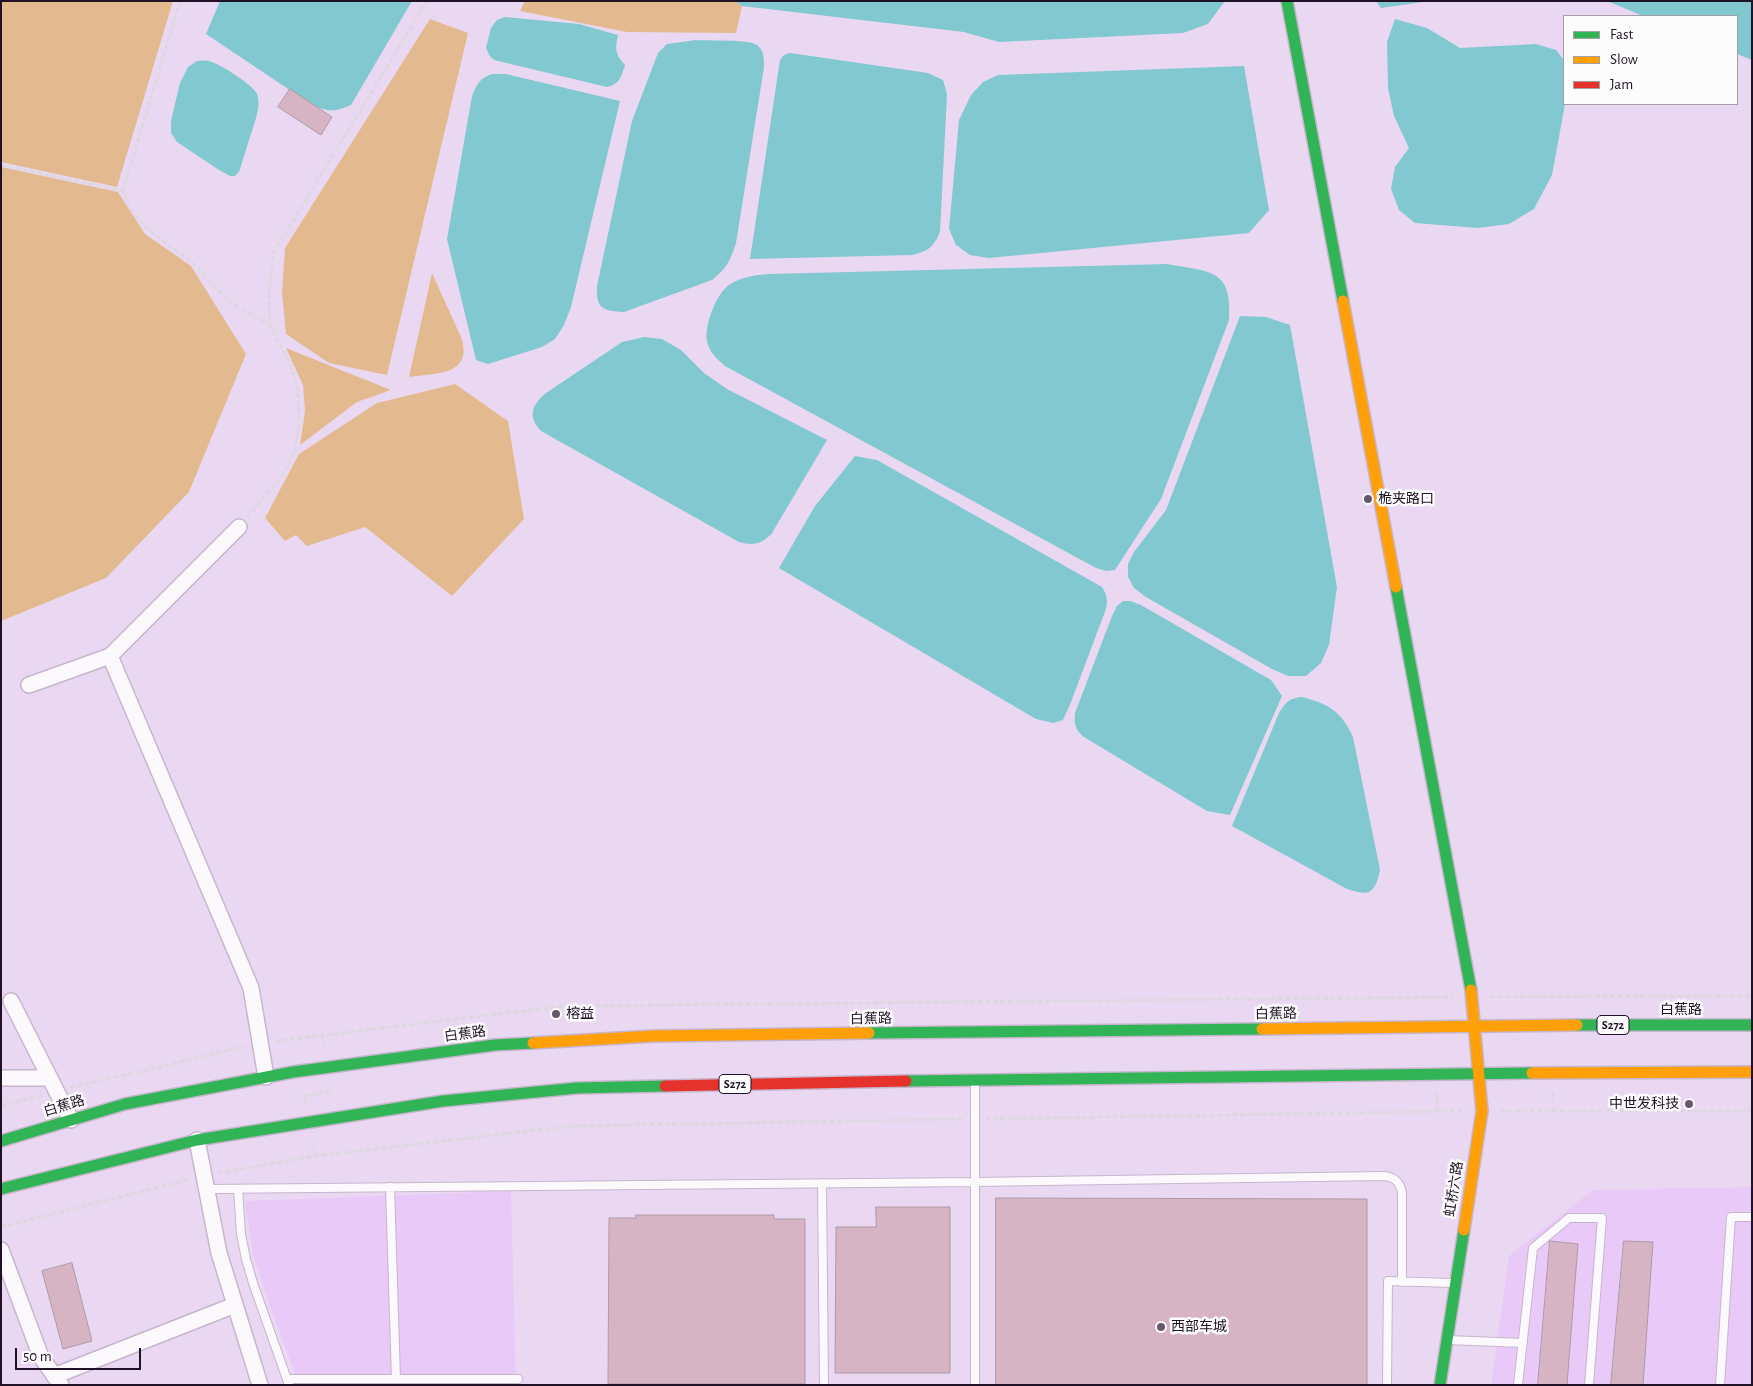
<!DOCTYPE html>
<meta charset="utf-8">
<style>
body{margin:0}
#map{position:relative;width:1753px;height:1386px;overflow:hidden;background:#ead8f2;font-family:"Alegreya Sans",sans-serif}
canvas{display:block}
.frame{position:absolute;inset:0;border:2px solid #201126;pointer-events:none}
.legend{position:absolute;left:1563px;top:15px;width:175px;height:90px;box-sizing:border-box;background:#fcfcfc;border:1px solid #a49ea6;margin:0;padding:6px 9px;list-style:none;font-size:15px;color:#201126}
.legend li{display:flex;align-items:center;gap:10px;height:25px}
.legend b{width:25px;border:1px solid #a49ea6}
.scale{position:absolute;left:15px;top:1348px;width:126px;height:22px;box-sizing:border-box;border:2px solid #201126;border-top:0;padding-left:6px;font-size:15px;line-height:18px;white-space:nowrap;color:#201126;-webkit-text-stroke:4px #fcfcfc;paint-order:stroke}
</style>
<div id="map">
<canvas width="1753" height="1386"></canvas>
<div class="frame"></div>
<ul class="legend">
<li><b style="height:6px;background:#30b455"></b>Fast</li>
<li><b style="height:6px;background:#ff9f0a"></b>Slow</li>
<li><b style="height:6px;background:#e5322d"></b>Jam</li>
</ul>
<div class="scale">50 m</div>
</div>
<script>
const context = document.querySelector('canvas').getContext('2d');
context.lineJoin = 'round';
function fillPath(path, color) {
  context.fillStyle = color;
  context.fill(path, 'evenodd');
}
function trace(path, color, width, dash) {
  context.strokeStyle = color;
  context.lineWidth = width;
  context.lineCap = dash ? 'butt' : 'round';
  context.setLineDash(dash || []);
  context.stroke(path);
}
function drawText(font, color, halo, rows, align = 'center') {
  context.font = font + ' "Alegreya Sans","Noto Sans SC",sans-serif';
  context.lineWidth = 5;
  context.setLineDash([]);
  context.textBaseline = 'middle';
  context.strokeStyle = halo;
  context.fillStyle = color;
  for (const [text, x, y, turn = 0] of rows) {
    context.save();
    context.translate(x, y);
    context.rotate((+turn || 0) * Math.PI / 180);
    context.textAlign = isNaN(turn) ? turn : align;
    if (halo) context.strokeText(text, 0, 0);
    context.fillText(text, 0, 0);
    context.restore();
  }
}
const built = new Path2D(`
 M1752 1187V1385H1491L1509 1256 1593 1190Z
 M511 1191 516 1385H299L270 1306 253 1254 245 1201Z`);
const green = new Path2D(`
 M1 1H173L117 187 1 162Z
 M525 1H735L742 6 736 33 627 32 520 11Z
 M430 19 468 33 387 375 329 363 286 334 282 292 285 248Z
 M1 167 118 192 145 234 191 266 246 354 189 492 106 578 1 621Z
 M432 273 461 337C474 376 435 373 409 377Z
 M286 348 391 390 357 402 300 445 305 411 303 385Z
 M455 384 508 421 524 519 452 596 365 527 307 546 296 535 285 541 265 518 299 454 377 403Z`);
const water = new Path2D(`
 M220 1H412L351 105C335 112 329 112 312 105L206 34Z
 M735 1H1225L1208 24 1183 33 999 42 964 32 742 6Z
 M1376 1H1430L1381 8Z
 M1607 1H1752V60L1737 54V16H1643Z
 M505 17 579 24 618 35C615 48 615 55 625 65 621 77 620 84 607 87L494 60 489 55 486 48 491 28 497 20Z
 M1395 19 1427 28 1460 48 1536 44 1556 50 1564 60 1565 104 1552 175 1534 209 1509 224 1478 228 1415 223 1399 210 1391 189 1395 167 1409 148 1394 116 1388 88 1387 42Z
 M696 40C709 41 748 39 757 45 764 50 764 59 764 67L736 243C730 261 727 268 712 280L624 312C602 311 596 308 597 286L632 121 658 53 667 44Z
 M790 53 928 73 943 80 947 94 940 232C933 248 928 251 912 255L750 259 780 60 784 55Z
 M197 61C201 61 205 60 209 61 220 64 252 84 257 94 260 102 258 110 256 118L239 172 235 176H230L219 170 177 142 171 133V121L180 83 188 67Z
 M1244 66 1269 210 1249 233 989 258 970 255 956 245 949 229 959 120 971 95 983 82 998 75Z
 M492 74H506L620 101 571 307 564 325 555 339 542 347 488 364 476 360 447 239 472 96C477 84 480 78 492 74Z
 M1167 264C1209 272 1233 268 1229 320L1161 499 1115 570 1106 571 1096 568 725 366C717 359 709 352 707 341 704 326 716 294 729 285 741 277 755 275 769 274Z
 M1240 316 1266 317 1290 325 1337 587 1329 645 1321 663 1306 676H1288L1272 669 1146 597 1134 588 1128 577V564L1134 552 1166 510Z
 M644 337 662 339 681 350 704 373 727 389 827 440 772 533C762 544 754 546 739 542L541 431C527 416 532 405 546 393L622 342Z
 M855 456 877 460 1102 587C1107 595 1108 600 1106 609L1071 702 1063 720 1053 723 1036 719 779 568 815 506Z
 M1123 601H1130L1141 605 1271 680 1282 696 1230 815 1207 811 1084 737C1075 730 1074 724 1075 713L1112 616 1117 606Z
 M1302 697C1329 704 1341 711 1353 737L1380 870C1375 893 1370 897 1347 889L1232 826 1279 713C1286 702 1289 698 1302 697Z`);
const building = new Path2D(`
 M290 89 332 117 321 135 278 107Z
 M996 1198 1367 1199V1385H996Z
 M876 1207H950V1373H835L836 1227H876Z
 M636 1215H774V1219H805V1384H608L609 1218H636Z
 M1550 1241 1578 1244 1567 1385H1538Z
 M1624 1241 1653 1242 1643 1385H1611Z
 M72 1263 92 1341 63 1349 42 1271Z`);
const path = new Path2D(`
 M180 1 123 191C134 227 162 238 189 260 202 270 212 285 224 296 237 309 254 316 270 324
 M1 165 123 191
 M247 517C259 502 274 488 284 473 302 445 302 403 293 373 288 356 275 341 271 324 266 304 271 272 274 252L427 1
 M1490 997 1752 996
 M322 1035 324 1048
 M275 1041 564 1006 1454 997
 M70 1088 246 1046
 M1437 1092V1111
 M1553 1092V1111
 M305 1104 304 1096 331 1091 330 1087
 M1 1106 42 1095
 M1500 1111H1752
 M985 1119 1464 1111
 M312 1142 315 1156
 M218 1173 315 1156 571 1126 964 1119
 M1 1227 190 1179`);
const lane = new Path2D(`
 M822 1183 824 1385
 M390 1187 396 1379
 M207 1189 974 1182 1384 1176C1395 1177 1400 1182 1402 1193V1282
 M238 1189 241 1234 246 1259 253 1283 289 1385
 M1448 1340 1523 1343
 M287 1379H518
 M975 1385V1083
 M1387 1385 1388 1281 1453 1283
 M1518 1385 1533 1248 1569 1218H1602L1589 1385
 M1720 1385 1731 1217H1752`);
const street = new Path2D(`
 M110 656 251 988 266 1077
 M29 685 110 656 239 527
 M11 1001 71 1120
 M1 1078H50
 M197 1140 219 1253 260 1385
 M1 1250 41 1357 61 1385
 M54 1376 235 1305`);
const fast = new Path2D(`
 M1287 1 1343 301
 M1396 587 1471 990
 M1577 1025H1752
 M869 1033 1262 1029
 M906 1081 1532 1073
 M1 1141 125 1104 293 1072 495 1045 533 1043
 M1 1189 197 1140 443 1101 577 1088 665 1086
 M1440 1385 1464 1230`);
const slow = new Path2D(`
 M1343 301 1396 587
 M1262 1029 1577 1025
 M533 1043 654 1036 869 1033
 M1532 1073 1752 1072
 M1464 1230 1482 1111 1471 990`);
const jam = new Path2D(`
 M665 1086 906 1081`);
const markers = [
 [1368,499,5,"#67576d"],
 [556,1014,5,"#67576d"],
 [1689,1104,5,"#67576d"],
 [1161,1327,5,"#67576d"]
];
const shields = [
 [1613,1025,32],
 [735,1084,32]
];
const shieldNames = [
 ["S272",1613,1025],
 ["S272",735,1084]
];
const poiNames = [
 ["桅夹路口",1378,499],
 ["榕益",566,1014],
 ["中世发科技",1679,1104,"right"],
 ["西部车城",1171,1327]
];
const streetNames = [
 ["白蕉路",1681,1010],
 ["白蕉路",1276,1014,-1],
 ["白蕉路",871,1019,-1],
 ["白蕉路",465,1034,-8],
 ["白蕉路",64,1106,-17],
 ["虹桥六路",1454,1189,-81]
];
fillPath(built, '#e9c9f8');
fillPath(green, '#e3ba90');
fillPath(water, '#81c8d0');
fillPath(building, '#d6b4c3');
trace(building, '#af99a7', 1);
trace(lane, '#c6b6cc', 10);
trace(street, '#c6b6cc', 18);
trace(fast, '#c6b6cc', 14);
trace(slow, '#c6b6cc', 14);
trace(jam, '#c6b6cc', 14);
trace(path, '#ddd8e0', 3, [5, 2.5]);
trace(lane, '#fcf9fd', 8);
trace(street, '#fcf9fd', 15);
trace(fast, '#30b455', 11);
trace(slow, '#ff9f0a', 11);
trace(jam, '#e5322d', 11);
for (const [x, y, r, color] of markers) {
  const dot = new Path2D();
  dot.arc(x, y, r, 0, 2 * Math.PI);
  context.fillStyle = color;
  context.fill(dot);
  trace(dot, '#fcfcfc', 2);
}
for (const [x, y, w] of shields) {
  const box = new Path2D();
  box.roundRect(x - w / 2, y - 9.5, w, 19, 4);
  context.fillStyle = '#fcfcfc';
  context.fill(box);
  trace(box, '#201126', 1);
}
drawText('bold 12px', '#201126', null, shieldNames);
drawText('14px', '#201126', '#fcfcfc', poiNames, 'left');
drawText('14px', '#201126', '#fcfcfc', streetNames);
</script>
